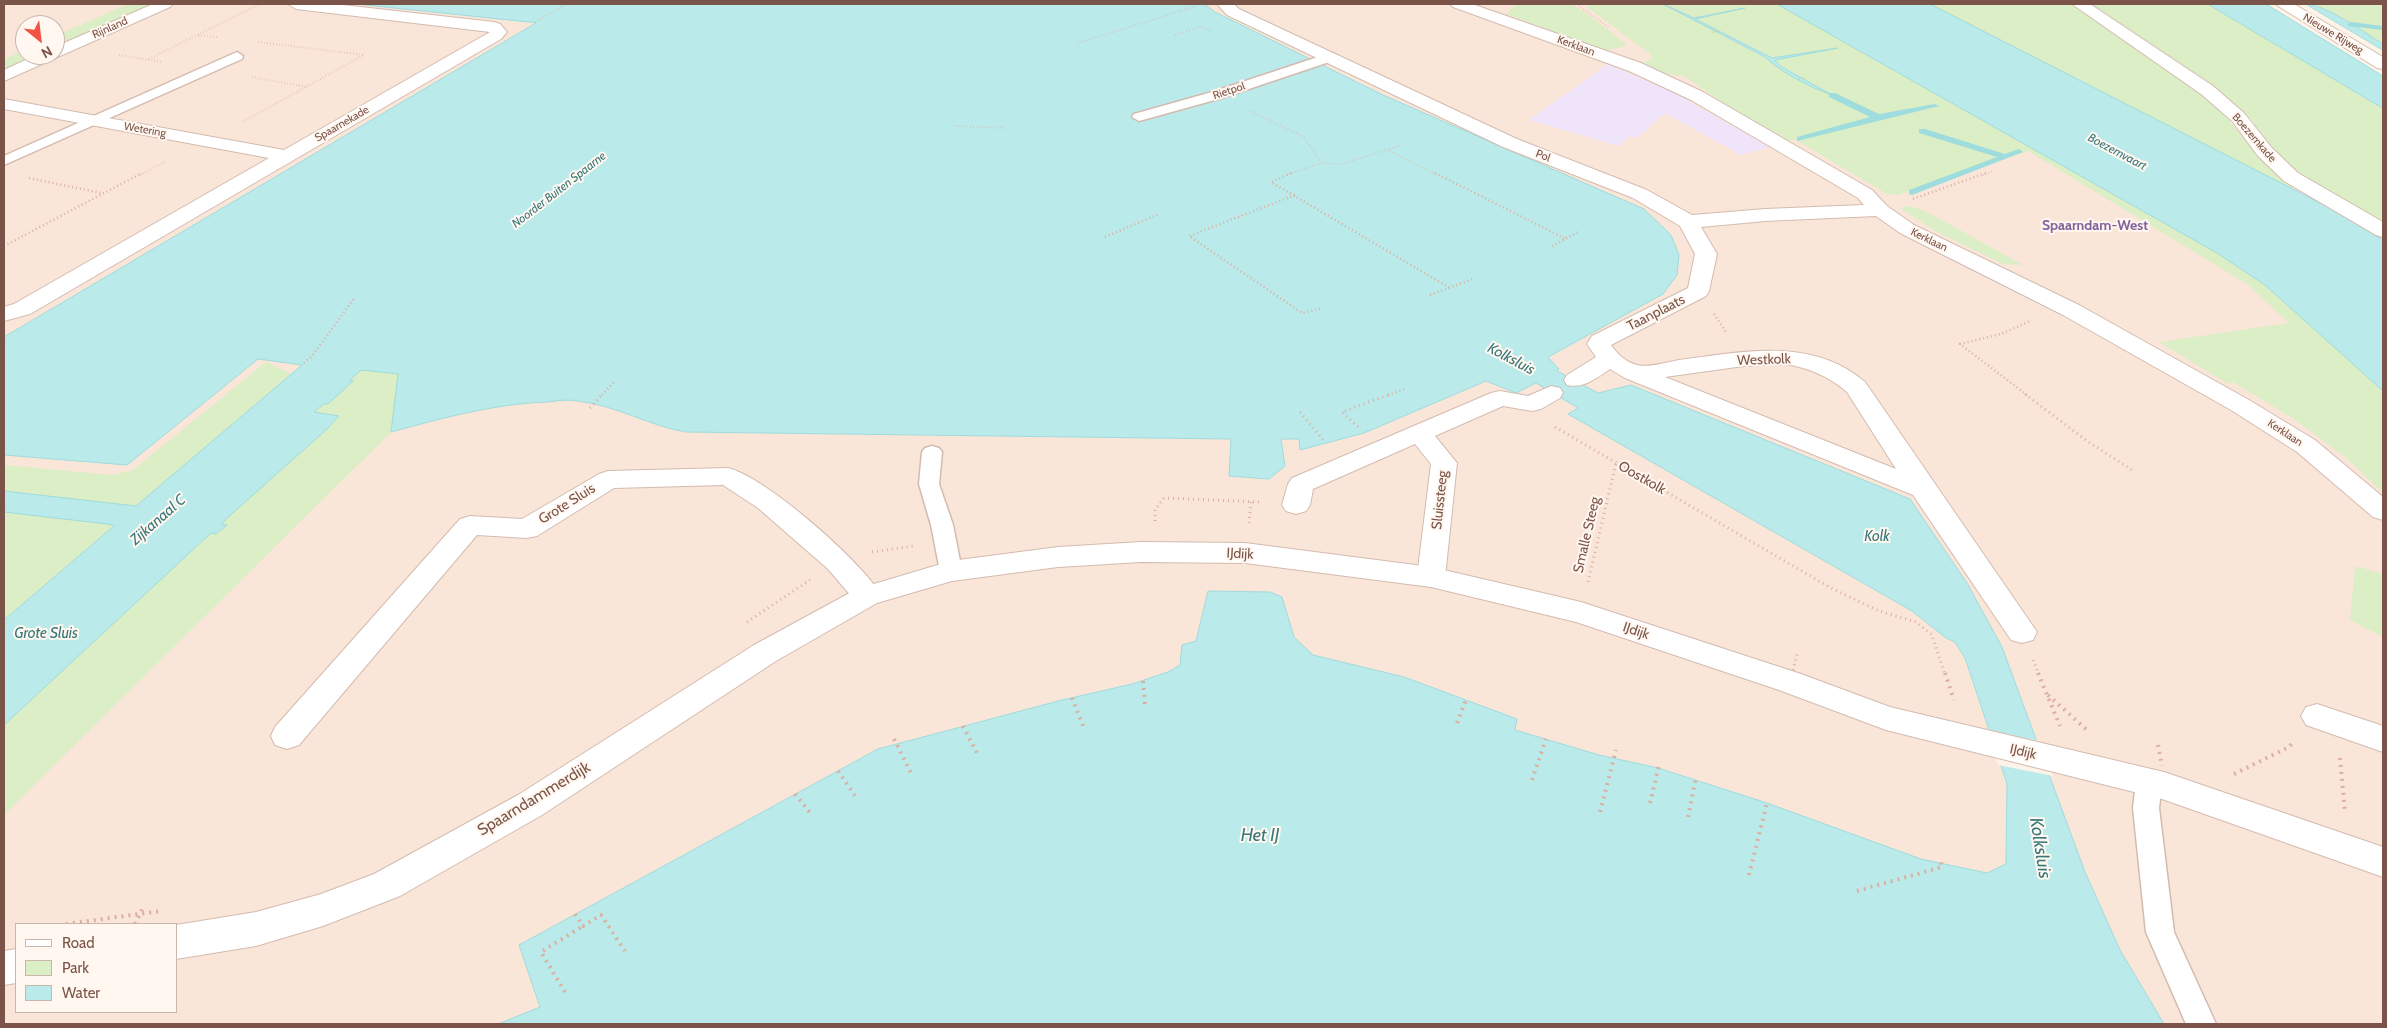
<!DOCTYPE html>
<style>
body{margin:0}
#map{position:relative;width:2387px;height:1028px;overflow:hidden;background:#fef3e8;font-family:Cabin,sans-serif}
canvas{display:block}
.frame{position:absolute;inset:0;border:5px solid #7b5449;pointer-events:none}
.legend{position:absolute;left:15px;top:923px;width:162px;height:90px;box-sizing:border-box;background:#fff7f0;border:1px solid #cab6ad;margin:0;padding:6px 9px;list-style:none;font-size:15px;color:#7b5449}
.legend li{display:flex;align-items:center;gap:10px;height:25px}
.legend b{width:25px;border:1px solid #cab6ad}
.north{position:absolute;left:15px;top:15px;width:50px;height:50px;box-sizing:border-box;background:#fff7f0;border:1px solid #cab6ad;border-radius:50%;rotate:151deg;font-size:14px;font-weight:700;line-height:20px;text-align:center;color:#7b5449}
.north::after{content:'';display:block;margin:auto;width:18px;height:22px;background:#f15444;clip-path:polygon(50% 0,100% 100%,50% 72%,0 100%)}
</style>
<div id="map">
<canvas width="2387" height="1028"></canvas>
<div class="frame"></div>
<ul class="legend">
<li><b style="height:6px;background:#fff"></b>Road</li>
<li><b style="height:14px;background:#dbeec5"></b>Park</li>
<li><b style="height:14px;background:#baeaea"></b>Water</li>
</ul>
<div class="north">N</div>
</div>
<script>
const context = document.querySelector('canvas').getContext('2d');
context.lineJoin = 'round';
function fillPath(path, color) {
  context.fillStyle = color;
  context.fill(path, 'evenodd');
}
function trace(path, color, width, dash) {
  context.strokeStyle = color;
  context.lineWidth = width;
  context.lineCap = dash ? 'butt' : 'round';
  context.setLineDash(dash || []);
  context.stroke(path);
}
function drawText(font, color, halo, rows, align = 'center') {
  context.font = font + ' Cabin,sans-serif';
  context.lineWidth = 4;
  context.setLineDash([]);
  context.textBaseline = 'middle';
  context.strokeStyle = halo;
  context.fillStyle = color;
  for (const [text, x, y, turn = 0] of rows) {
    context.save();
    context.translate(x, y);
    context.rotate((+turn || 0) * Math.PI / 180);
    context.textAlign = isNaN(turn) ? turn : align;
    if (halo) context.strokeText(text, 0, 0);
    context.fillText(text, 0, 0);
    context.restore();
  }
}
const residential = new Path2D(`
 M4 4H2000L2383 204V1024H4ZM25 25H55V55H25ZM16 924H176V1012H16Z`);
const education = new Path2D(`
 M1608 64 1674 93 1770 147 1741 155 1665 113 1637 138 1630 136 1619 146 1529 120Z`);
const green = new Path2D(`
 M128 4H154L55 47V36Z
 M1516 4H1571L1589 15 1627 45 1606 51 1506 14Z
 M1589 4H1663L1765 57 1773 64 1828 93 1780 66 1775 60 1836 48 1772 58 1695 19 1744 8 1694 18 1666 4H1777L2217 253 2265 285 2383 391V493L2345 457 2294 419 2233 382 2228 384 2159 342 2289 323 2247 284 2028 151 1897 195 1887 194 1796 140 1779 141 1684 76 1666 74 1641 64 1652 59 1650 54 1587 7Z
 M1930 4H2070L2210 98 2251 146 2296 191Z
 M2087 4H2207L2275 42 2383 108V223L2311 181 2274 154 2251 119 2221 96Z
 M2315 4H2383V44Z
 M25 50V55H38L4 70V59Z
 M1910 206 1929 213 2023 265 2003 264 1937 232 1900 208Z
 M266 362 292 374 136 506 4 491V465L112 475 133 470Z
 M361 370 398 374 391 432 4 815V725L211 533 217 534 226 525 222 524 225 520 327 429 338 416 314 413Z
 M4 512 115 524 4 620Z
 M2355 566 2383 574V637L2350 620Z`);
const water = new Path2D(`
 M356 4H1204L1215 12 1383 95 1644 209 1671 235 1679 255 1677 275 1663 294 1548 357 1559 369 1557 371 1598 393 1631 385 1910 499 1967 583 2002 647 2085 872 2120 950 2164 1024H498L540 1007 519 945 878 749 1062 700 1132 684 1168 672 1180 665 1182 645 1196 641 1208 591 1270 592 1282 597 1294 637 1313 655 1404 677 1517 719 1515 730 1599 755 1658 768 1767 803 1921 859 1987 873 2006 864 2007 784 1965 658 1955 642 1946 638 1912 611 1568 414 1578 408 1536 383 1516 393 1486 381 1364 433 1300 450 1299 439H1281L1285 466 1269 479 1229 476 1231 439 686 432C649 426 616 405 577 401 568 399 557 401 547 402 493 404 443 418 391 432L398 374 361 370 350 380 353 381 328 404H324L314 412 339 416 327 429 225 520 222 524 227 525 216 534 211 533 4 725V620L115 525 4 512V491L136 506 302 365 258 359 127 465 4 455V337L536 23Z
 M1663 4 1694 18 1745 8 1695 19 1772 58 1838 48 1775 60 1780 66 1832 95C1810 87 1783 74 1765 57Z
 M1777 4H1930L2332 209 2383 240V391L2265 285 2217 253Z
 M2208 4H2266L2383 76V108Z
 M2306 4C2325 4 2365 33 2383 44V50Z`);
const pier = new Path2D(`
 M1986 731 2040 741 2053 776 1998 765Z`);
const stream = new Path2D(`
 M2351 22 2383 26V30L2348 26 2347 24Z
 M1829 93H1835L1879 114 1935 104 1939 106 1797 141V137L1870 117 1829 97Z
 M1919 129H1925L2005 154 2019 149 2023 152 1912 195 1909 194V190L1997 157 1919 133Z`);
const pathFar3 = new Path2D(`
 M1576 4 1610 28
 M535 22 567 4
 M1712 32 1719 31
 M1175 35 1200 27 1211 31
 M217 37 197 35 260 4
 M1078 43 1197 6
 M119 55 162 62
 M149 59 197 35
 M252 77 307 87
 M1799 79 1806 78
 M1250 111 1304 137 1321 163 1341 164 1399 146
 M244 121 364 55 257 42
 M955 126 1004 128
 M1390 151 1437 175
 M140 175 166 161
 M1287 175 1321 163
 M1983 175 1993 171`);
const pathFar2 = new Path2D(`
 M1291 173 1271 182 1450 288
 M1435 173 1566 239
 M29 178 101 193
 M1295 195 1189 236 1302 313 1323 308
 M1913 199 1986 173
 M1105 237 1159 214
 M4 246 142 173
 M1552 246 1580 231
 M1430 295 1473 279
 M1714 314 1726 332
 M304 363 312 356 355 297
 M602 395 614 382
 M1388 395 1405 389
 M2027 395 1960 344 2001 334 2030 321`);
const pathFar1 = new Path2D(`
 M2025 394 2087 441 2132 470
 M590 408 603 394
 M1300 412 1325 442
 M1358 427 1342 412 1391 394
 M1555 427 1831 588 1879 611 1916 622 1932 635 1945 675
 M1155 521V510L1164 498 1262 502
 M1249 523 1251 502
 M872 552 913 546
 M1588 582 1616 463
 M747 622 810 580
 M2033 660 2039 675`);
const path = new Path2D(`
 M1945 673 1954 700
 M2038 673 2060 726
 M1143 681 1145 704
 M2048 695 2088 731
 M1072 698 1084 728
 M1457 723 1466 700
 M963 726 979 757
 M894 739 912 775
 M2340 758 2345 812
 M838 771 856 797
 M2234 774 2289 747 2294 741
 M1532 780 1546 739
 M795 794 812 815
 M1650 803 1659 765
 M1600 812 1616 750
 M1688 817 1696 777
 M1749 875 1767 803
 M1857 891 1942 867 1940 859
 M575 914 583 926 601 915 625 951
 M66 924 161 911
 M565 992 541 952 583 926`);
const service = new Path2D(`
 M237 52 243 56 242 59 4 165V156Z
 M1330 53 1335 54 1336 57 1335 60 1222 98 1139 121 1132 117 1134 114 1212 92Z
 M932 446 939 448 942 452 939 484 953 525 962 571 959 576 951 579 943 576 940 571 931 525 919 484 922 452 925 448Z
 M2149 772 2158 776 2162 783 2159 808 2174 932 2216 1024H2186L2146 932 2133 808 2136 783 2140 776Z`);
const minor = new Path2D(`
 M153 4H173L170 7 4 81V70L36 55H55V47Z
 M288 4H334L494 22 500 24 507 32 501 39 30 314 4 321V307L14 304 269 158 4 109V99L284 150 490 32 296 9Z
 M1217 4H1234L1239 9 1517 139 1647 190 1692 215 1765 209 1864 205 1858 198 1691 100 1629 71 1453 7 1450 4H1472L1641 63 1703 92 1872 190 1887 206 1914 225 2079 305 2249 400 2315 440 2383 497V520L2373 517 2297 452 2231 410 2063 315 1900 233 1876 216 1765 221 1701 227 1717 254 1709 291 1706 296 1611 345C1617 354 1626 362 1637 365 1648 368 1668 362 1679 360 1741 352 1812 336 1865 382L2037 632 2033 640 2022 643 2011 640 1913 495 1625 378 1610 369C1596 378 1584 389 1567 385L1564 380 1567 375 1596 357 1587 344 1592 336 1688 288 1695 254 1680 226 1633 198 1503 147 1227 15ZM1782 364C1805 366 1829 376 1847 392L1896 469 1665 377 1744 366Z
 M2072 4H2090L2213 86 2244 113 2272 148 2298 173 2383 222V237L2376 235 2284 181 2258 156 2232 121 2201 94Z
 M1551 386 1560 388 1563 393 1560 398 1541 409 1532 411 1503 406 1435 436 1457 463 1445 577 1441 584 1431 587 1421 584 1417 577 1431 464 1415 444 1313 489 1310 505 1306 511 1296 514 1286 511 1282 505 1288 484 1292 478 1491 393 1500 391 1528 396Z
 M728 468C766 477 862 562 882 596L877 603 867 606 857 603 828 569 758 508 723 485 614 488 537 536 527 538 477 535 299 745 287 749 275 745 271 736 275 727 460 519 470 516 522 519 599 474 608 471Z
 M2317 704 2383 726V752L2306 725 2301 716 2306 707Z`);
const tertiary = new Path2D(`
 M2275 4H2294L2383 57V69L2377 68Z
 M1141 542 1245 543 1431 567 1581 602 1801 674 1890 707 2164 772 2383 847V877L2162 799 1886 730 1779 690 1576 622 1431 587 1245 563 1141 562 1058 567 952 581 877 603 776 661 542 815 400 896 323 926 256 946 176 959V925L256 912 321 894 374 874 518 795 754 645 857 589 951 561 1058 547Z
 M16 949V983L4 985V951Z`);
const pathBridgeFar1 = new Path2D(`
 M1793 670 1798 651`);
const pathBridge = new Path2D(`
 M2158 745 2162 766
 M135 924 143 908`);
const farStreetnames = [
 ["Rijnland",110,28,-24],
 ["Nieuwe Rijweg",2333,34,31],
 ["Kerklaan",1576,46,20],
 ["Rietpol",1229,91,-18],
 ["Spaarnekade",342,124,-30],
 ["Wetering",145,130,10],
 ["Boezemkade",2254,138,49],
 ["Pol",1543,156,21],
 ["Kerklaan",1929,240,26],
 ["Kerklaan",2285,433,33]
];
const farWaternames = [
 ["Boezemvaart",2117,152,28],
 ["Noorder Buiten Spaarne",559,190,-38]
];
const farQuarternames = [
 ["Spaarndam-West",2095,226]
];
const streetNames = [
 ["Taanplaats",1656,313,-27],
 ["Westkolk",1764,360,-2],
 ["Oostkolk",1642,478,30],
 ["Sluissteeg",1440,500,-84],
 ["Grote Sluis",567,504,-32],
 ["Smalle Steeg",1587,535,-77],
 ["IJdijk",1240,554,3],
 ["IJdijk",1636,631,18],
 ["IJdijk",2023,752,13]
];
const waterNames = [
 ["Kolksluis",1511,359,28],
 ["Zijkanaal C",158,520,-41],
 ["Kolk",1877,537],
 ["Grote Sluis",46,634]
];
const nearStreetnames = [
 ["Spaarndammerdijk",534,799,-31]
];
const nearWaternames = [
 ["Het IJ",1260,836],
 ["Kolksluis",2040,848,81]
];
fillPath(residential, '#f9e6d9');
fillPath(education, '#f0e4fb');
fillPath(green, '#dbeec5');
fillPath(water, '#baeaea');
trace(water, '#9fdcdd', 1);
fillPath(pier, '#fef3e8');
fillPath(stream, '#9fdcdd');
trace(service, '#d4bbaf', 3);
trace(minor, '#d4bbaf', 2);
trace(tertiary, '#d4bbaf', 2);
trace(pathFar3, '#dcaf9f', 2, [0.5, 2.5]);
trace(pathFar2, '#dcaf9f', 2.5, [1, 3]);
trace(pathFar1, '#dcaf9f', 3, [1, 4]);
trace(path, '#dcaf9f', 4, [2, 5]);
fillPath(service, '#fff');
fillPath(minor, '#fff');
fillPath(tertiary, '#fff');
trace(pathBridgeFar1, '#dcaf9f', 3, [1, 4]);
trace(pathBridge, '#dcaf9f', 4, [2, 5]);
drawText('11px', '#7b5449', '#fff7f0', farStreetnames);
drawText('italic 12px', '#38787a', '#fff7f0', farWaternames);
drawText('bold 14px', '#83659e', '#fff7f0', farQuarternames);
drawText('14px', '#7b5449', '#fff7f0', streetNames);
drawText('italic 15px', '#38787a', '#fff7f0', waterNames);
drawText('16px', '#7b5449', '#fff7f0', nearStreetnames);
drawText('italic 18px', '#38787a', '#fff7f0', nearWaternames);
</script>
